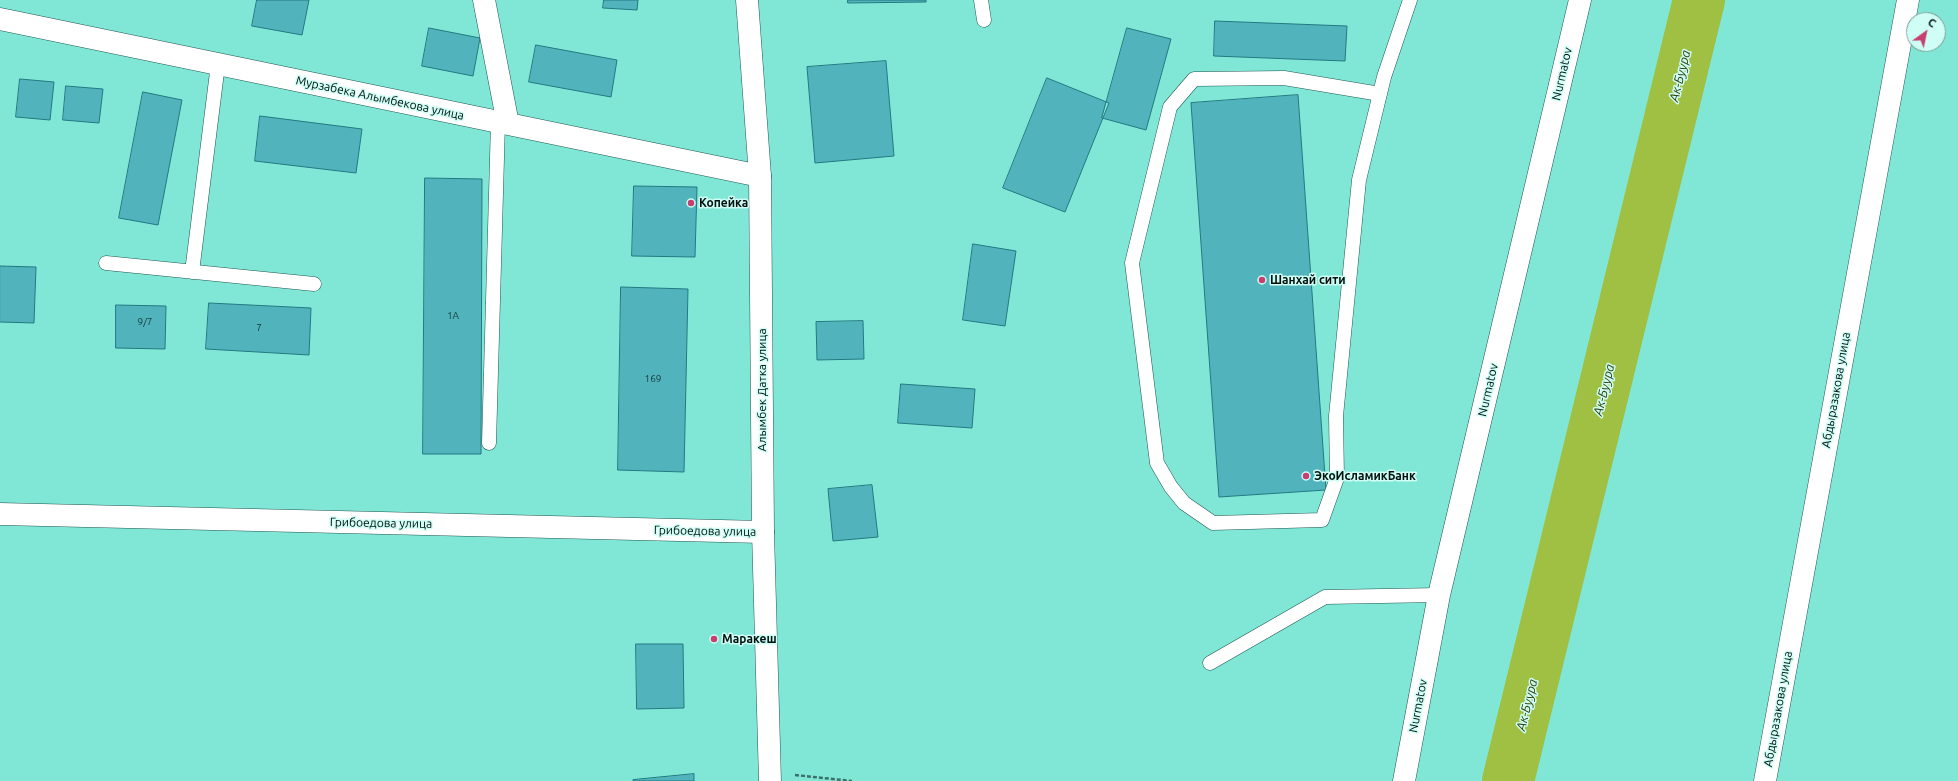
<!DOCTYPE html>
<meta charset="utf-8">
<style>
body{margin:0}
#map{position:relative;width:1958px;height:781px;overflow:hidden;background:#80e7d7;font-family:Ubuntu,sans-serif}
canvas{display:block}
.north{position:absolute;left:1906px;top:12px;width:40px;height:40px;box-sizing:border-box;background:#cefef5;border:1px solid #7c9f98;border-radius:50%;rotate:33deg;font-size:11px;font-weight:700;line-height:16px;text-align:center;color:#00100d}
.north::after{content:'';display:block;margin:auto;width:14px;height:18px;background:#ca3d6f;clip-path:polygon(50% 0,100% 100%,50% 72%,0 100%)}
</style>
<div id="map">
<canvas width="1958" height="781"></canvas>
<div class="north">С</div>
</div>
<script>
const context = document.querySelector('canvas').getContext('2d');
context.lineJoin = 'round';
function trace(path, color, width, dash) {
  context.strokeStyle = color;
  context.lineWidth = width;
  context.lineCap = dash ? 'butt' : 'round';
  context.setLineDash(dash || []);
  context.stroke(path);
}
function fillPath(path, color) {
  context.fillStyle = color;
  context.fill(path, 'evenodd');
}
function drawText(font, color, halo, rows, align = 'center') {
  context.font = font + ' Ubuntu,sans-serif';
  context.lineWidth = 3;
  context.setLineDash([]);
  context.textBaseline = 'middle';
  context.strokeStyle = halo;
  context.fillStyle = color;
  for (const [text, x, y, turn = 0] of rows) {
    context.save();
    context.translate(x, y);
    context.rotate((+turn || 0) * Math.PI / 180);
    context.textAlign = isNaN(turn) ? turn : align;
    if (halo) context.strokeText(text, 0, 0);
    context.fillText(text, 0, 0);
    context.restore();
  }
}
const river = new Path2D(`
 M1508 781 1699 0`);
const building = new Path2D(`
 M257 0H309L302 35 252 26Z
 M604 0H638L637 10 603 8Z
 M848 0H926V2L848 3Z
 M1215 21 1347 26 1345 61 1214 56Z
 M429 28 480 38 473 76 422 66Z
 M1127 28 1171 39 1146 130 1102 118Z
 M536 45 617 60 611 97 529 82Z
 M886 61 894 156 815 163 807 67Z
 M1047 78 1109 103 1065 212 1003 188Z
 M20 79 54 82 50 120 16 117Z
 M66 86 103 89 99 123 63 120Z
 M143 92 182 100 158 225 119 218Z
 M1298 95 1326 490 1219 497 1191 103Z
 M260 116 362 129 356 173 255 161Z
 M425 178 482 179 481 454H423Z
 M634 186 697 187 695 257 632 256Z
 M973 244 1016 251 1005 326 963 320Z
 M0 266 36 267 34 323 0 322Z
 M621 287 688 289 684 472 618 470Z
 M209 303 311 308 309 355 206 349Z
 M116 305 166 306 165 349 116 348Z
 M863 321 864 359 817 360 816 322Z
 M901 384 975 389 972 428 898 423Z
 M872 485 878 537 833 541 828 489Z
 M636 644H683L684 708 637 709Z
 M694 774V781H633V780Z`);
const path = new Path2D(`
 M795 775 852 781`);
const service = new Path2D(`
 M981 0 984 20
 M1380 94 1284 78 1194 79 1170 107 1132 263 1157 463 1171 487 1184 503 1213 523 1322 520 1337 478 1336 416 1359 180 1384 77 1410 0
 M106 263 314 284
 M192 272 218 64
 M489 443 498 122
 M1210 663 1325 597 1439 595`);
const minor = new Path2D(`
 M484 0 508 124
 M0 19 760 176
 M0 514 763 532
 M1404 781 1439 595 1580 0
 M1765 781 1908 0`);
const secondary = new Path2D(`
 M747 0 760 176 763 532 770 781`);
const markers = [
 [691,203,4,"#ca3d6f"],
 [1262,280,4,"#ca3d6f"],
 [1306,476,4,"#ca3d6f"],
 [714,639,4,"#ca3d6f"]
];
const numberNames = [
 ["1А",453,316],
 ["9/7",145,322],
 ["7",259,328],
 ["169",653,379]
];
const streetNames = [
 ["Nurmatov",1562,74,-77],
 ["Мурзабека Алымбекова улица",380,98,12],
 ["Алымбек Датка улица",762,390,-90],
 ["Nurmatov",1488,390,-77],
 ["Абдыразакова улица",1836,390,-80],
 ["Грибоедова улица",381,523,1],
 ["Грибоедова улица",705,531,1],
 ["Nurmatov",1418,706,-79],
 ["Абдыразакова улица",1778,709,-80]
];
const poiNames = [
 ["Копейка",699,203],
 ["Шанхай сити",1270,280],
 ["ЭкоИсламикБанк",1314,476],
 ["Маракеш",722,639]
];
const waterNames = [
 ["Ак-Буура",1680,76,-76],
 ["Ак-Буура",1604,390,-76],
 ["Ак-Буура",1527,705,-76]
];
trace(river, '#9fc043', 52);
fillPath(building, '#51b4bd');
trace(building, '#227980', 1);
trace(service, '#1f5750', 15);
trace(minor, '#1f5750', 23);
trace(secondary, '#1f5750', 23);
trace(path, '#3a7168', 2.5, [4, 2]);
trace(service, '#fff', 14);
trace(minor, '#fff', 22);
trace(secondary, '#fff', 22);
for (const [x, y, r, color] of markers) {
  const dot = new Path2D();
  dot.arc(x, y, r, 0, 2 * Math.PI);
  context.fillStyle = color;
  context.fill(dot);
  trace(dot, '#cefef5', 1.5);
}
drawText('10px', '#143939', null, numberNames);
drawText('12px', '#00100d', '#cefef5', streetNames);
drawText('bold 12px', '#00100d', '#cefef5', poiNames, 'left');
drawText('italic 13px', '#33400e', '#cefef5', waterNames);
</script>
